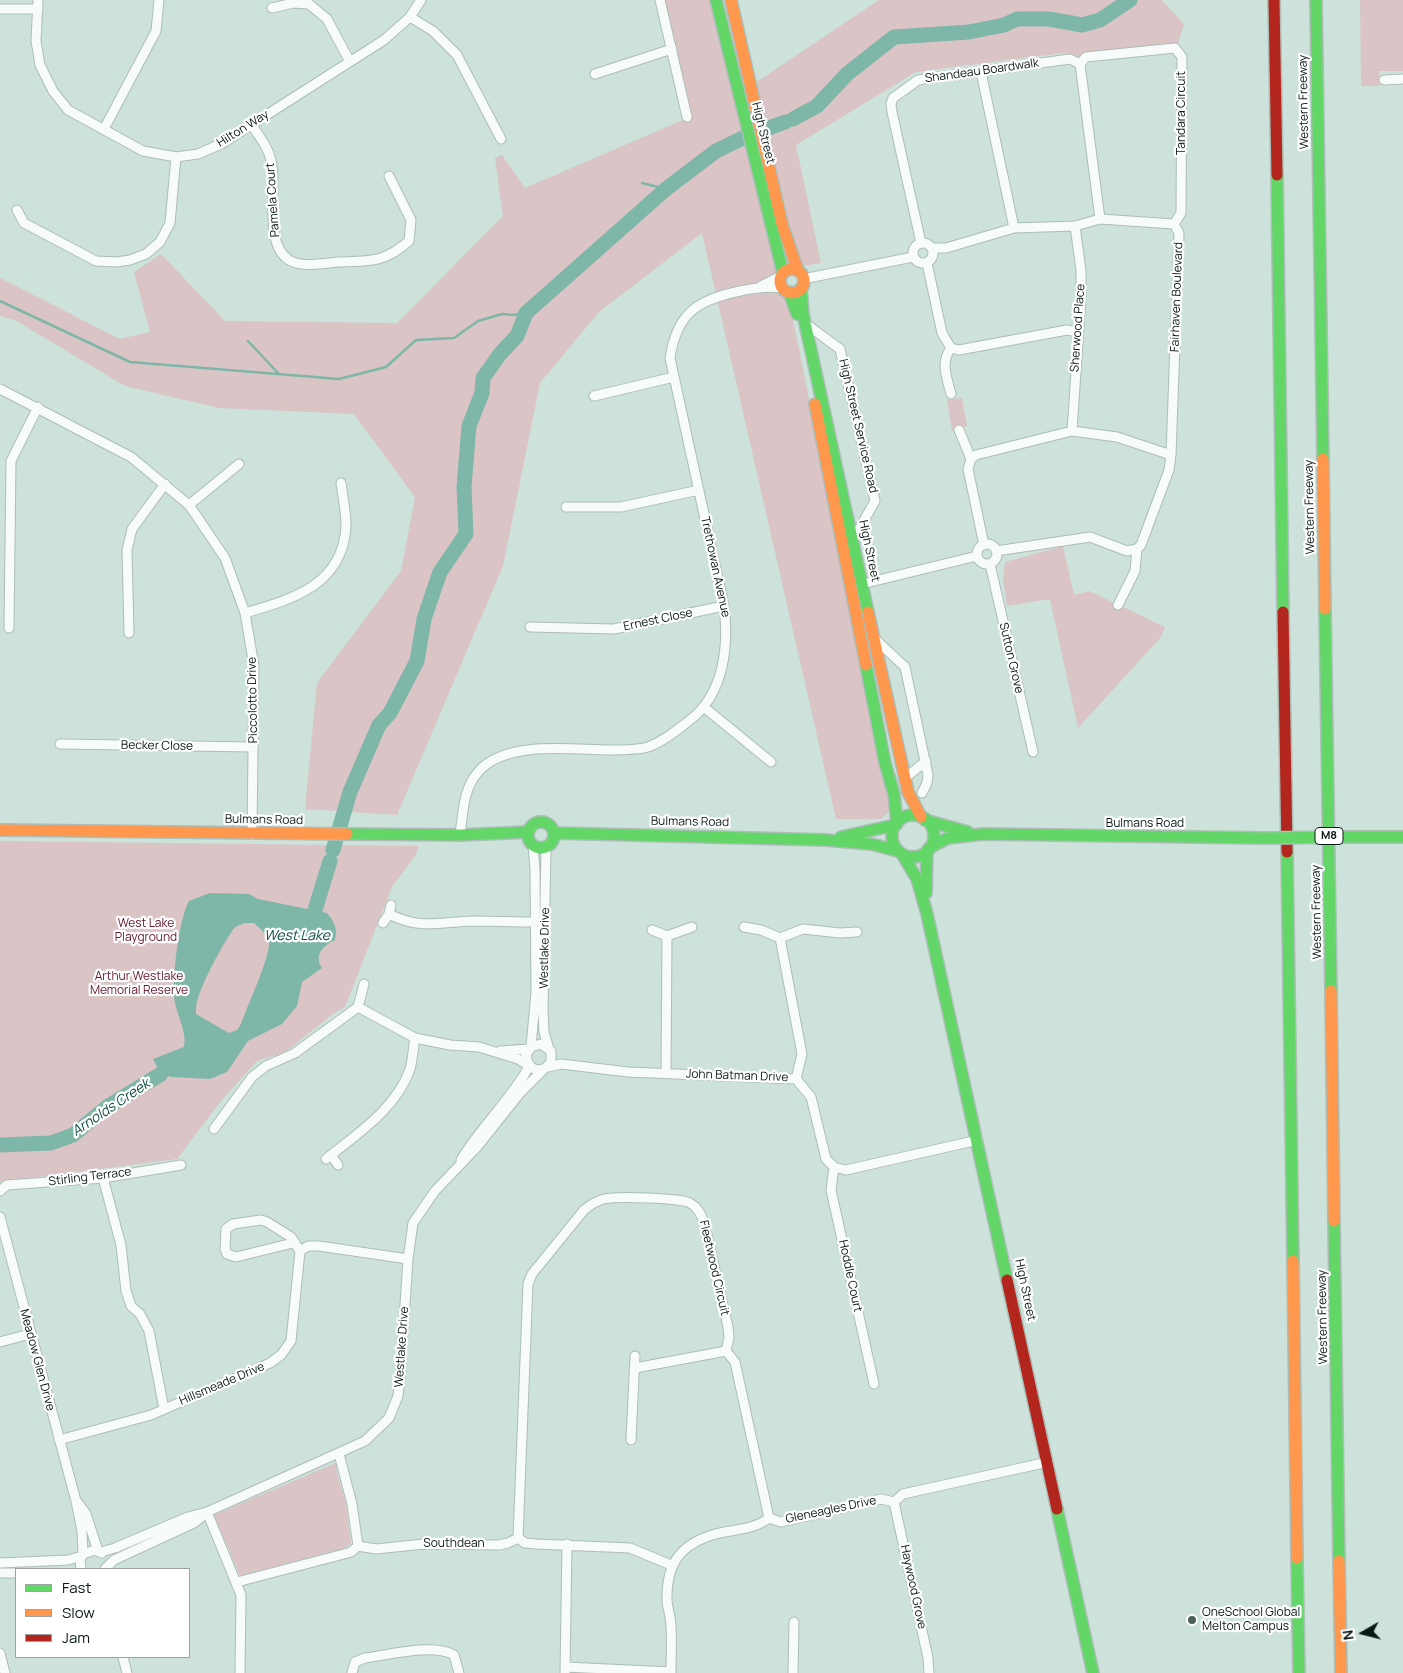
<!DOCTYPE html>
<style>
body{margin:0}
#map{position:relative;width:1403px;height:1673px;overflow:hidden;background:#cce2da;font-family:Manrope,sans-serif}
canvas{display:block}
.legend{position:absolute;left:15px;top:1568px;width:175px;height:90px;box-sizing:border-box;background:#fff;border:1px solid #9da3a1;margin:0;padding:6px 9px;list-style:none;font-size:15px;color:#0a1915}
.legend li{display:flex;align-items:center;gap:10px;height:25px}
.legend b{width:25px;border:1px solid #9da3a1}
.north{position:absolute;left:1338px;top:1608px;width:50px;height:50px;-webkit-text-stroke:4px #fff;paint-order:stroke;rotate:262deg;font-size:14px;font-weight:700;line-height:20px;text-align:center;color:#0a1915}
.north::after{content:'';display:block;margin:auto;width:18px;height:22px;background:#0a1915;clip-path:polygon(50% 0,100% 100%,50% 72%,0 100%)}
</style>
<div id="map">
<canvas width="1403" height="1673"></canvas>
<ul class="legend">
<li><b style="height:6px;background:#63d668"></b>Fast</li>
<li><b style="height:6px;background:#ff974d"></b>Slow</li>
<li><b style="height:6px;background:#b3261e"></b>Jam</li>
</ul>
<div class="north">N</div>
</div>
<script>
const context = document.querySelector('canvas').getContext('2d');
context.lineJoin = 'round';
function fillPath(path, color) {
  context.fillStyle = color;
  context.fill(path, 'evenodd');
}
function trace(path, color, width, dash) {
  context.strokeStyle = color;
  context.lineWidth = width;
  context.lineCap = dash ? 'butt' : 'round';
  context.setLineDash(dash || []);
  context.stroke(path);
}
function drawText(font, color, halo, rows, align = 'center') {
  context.font = font + ' Manrope,sans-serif';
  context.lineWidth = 4.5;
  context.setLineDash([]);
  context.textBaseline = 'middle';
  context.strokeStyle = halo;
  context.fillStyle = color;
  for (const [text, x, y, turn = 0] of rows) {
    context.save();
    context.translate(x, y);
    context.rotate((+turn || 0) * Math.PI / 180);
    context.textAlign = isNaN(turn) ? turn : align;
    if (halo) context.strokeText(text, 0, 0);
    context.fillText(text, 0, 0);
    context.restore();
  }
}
const green = new Path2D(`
 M655 0H714L737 95 879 0H1162L1184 24 1178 43 1091 53 1083 57 1063 53 916 72 796 145 821 263 804 266 778 265C773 282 779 292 790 305L891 801 888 813 881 819H836L702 233 599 312 540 383 503 566 397 815 305 809 317 683 401 571 415 497 354 414 219 408 125 386 15 320 0 316V278L120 339 150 332 134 272 161 254 225 321 397 323 503 216 495 158 502 155 525 188 683 120Z
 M1360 0H1403V71H1379V86H1361Z
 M962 398 967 426 952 431 947 400Z
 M1063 546 1074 595 1089 591 1165 627 1161 637 1078 728 1050 599 1007 606 1003 579 1005 562Z
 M0 841 419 846 415 856 392 887 345 1007 333 1014 285 1052 257 1061 221 1101 177 1159 0 1182Z
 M340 1461 336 1469 346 1504 351 1543 345 1548 240 1576 214 1515Z`);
const water = new Path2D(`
 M210 893 249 894 258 899 327 913C334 921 338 929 335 940 324 945 313 955 322 968L302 982 297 1006 282 1024 248 1041 227 1072 210 1079 172 1077 161 1074 153 1059 184 1047C187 1032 178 1018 175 1003 171 982 179 918 189 901ZM245 923H254C259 928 267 933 269 941 271 956 247 1006 241 1024L237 1030 229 1033 196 1014C193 996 221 948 232 931 235 926 240 925 245 923Z`);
const stream = new Path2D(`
 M642 183 666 189
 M0 301 130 362 339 379 386 367 416 340 454 338 478 321 502 314 513 315 526 313
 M248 341 278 373`);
const river = new Path2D(`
 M793 119 817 106 847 74 894 37 969 32 1004 25 1017 19H1049L1082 25 1100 20 1130 0
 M766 129 785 122
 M333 850 350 792 379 725 390 713 417 661 424 619 440 572 466 534 464 487 469 426 482 393 483 378 500 354 517 336 526 313 666 189 716 151 745 137
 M315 910 330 861
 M0 1145 51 1143 73 1135 107 1107 161 1074`);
const street = new Path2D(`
 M38 0 36 41 40 65 53 91 68 110 143 151 176 157 198 154 221 144 384 40 410 17 421 0
 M660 0 687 117
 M272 8 293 3 309 4 327 19 349 60
 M0 9H38
 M410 17 433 31 457 55 501 139
 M981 72 1014 228
 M595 74 672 49
 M1384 80 1403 79
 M251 124C258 135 267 145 270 157 279 184 262 243 289 260 301 268 324 263 338 262 370 261 384 263 409 241L411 220 389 176
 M104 129 156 31 159 0
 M17 210 24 223 96 261 117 262 130 260 146 254 160 242 170 223 176 157
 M1100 219 1080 64 1086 57 1175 48 1182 57 1181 213 1174 224
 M913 253a10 10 0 1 1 20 0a10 10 0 1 1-20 0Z
 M921 243 892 112 891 104 893 98 918 80 1070 59 1080 64
 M932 248H946L1014 228 1075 226 1100 219 1174 224
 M927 263 942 333 951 348 959 350 1067 330 1078 332
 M803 279 913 257
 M761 286 781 276
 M806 324 840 349 875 501 853 540
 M951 348C940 362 947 378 951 394
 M0 389 131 457 189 505 225 558 245 613 254 666 252 834
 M594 396 674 377
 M959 430 971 459
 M1072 431 1081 297V270L1075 226
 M189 505 239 464
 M566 507H621L699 490
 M977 554a10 10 0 1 1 20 0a10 10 0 1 1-20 0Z
 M984 545 968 469 971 459 976 455 1072 431 1117 437 1171 455
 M996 551 1090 537 1127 551 1137 549 1141 545 1169 470 1171 455 1179 233 1174 224
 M990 564 1033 752
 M862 584 977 556
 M1118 605 1135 571 1137 549
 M245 613C293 599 343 585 346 526 346 512 343 497 341 483
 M530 627 614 629 724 606
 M9 628 11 461 38 407
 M129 633 127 550 132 529 165 484
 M874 638 905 667 928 775 927 783 922 793
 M705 708 771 762
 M60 744 253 747
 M905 778 926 761
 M460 835C463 813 463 788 479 771 507 740 572 750 610 750 622 750 637 750 648 747 664 741 677 730 690 720 724 694 729 646 724 606L670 358C677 313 697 300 740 291 754 288 767 286 782 288
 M546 847 543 1010 544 1032 549 1049
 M389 914C420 930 440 922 473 921 494 921 514 922 535 922
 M383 923 389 914 391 905
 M744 927 761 930 780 938 803 929 840 933 857 932
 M652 930 667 936 692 927
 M780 938 802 1054 796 1079
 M358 1007 415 1038 450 1045 479 1047 518 1059 536 1070 544 1069 551 1063V1051L541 1044 531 1047 526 1055 528 1063
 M531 1047 536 992 535 870 533 845
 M500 1051 529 1049
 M548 1067 561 1064 628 1072 796 1079 811 1097 826 1159 834 1167 846 1170 978 1140
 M666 1074 667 936
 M214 1129 252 1077 266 1066 295 1053 358 1007 364 984
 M331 1155 338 1165
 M326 1159C357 1134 397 1108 410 1069 413 1059 413 1048 415 1038
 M461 1160C481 1126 511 1100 530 1065
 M834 1167 831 1190 874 1384
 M103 1178 121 1245 126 1291 131 1306 140 1314 149 1331 164 1409
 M0 1191 7 1185 103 1178 181 1165
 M0 1217 76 1501 82 1531 83 1554
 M293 1243 236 1257 227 1254 225 1249 226 1229 233 1224 261 1220 267 1222 291 1237 300 1251
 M300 1251 308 1246H319L408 1259
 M0 1342 30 1334
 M635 1368 726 1351
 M59 1440 151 1415 270 1363 281 1355 291 1341 300 1251
 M631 1440 635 1356
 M339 1454 352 1504 358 1546
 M894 1502 928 1658 929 1673
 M78 1503 86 1514 98 1551
 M207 1512 241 1595 240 1673
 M518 1538 528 1284 532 1274 584 1210C590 1205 596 1201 604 1199 617 1196 680 1198 690 1203 698 1208 701 1214 704 1222L728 1327 729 1338 726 1351 735 1362 769 1518
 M101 1552 115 1548 188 1517 207 1512 365 1441 389 1418 398 1396 400 1379 408 1259 413 1223 435 1191 477 1147 520 1093 544 1069
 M0 1563 68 1560 82 1556
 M81 1569 80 1560 83 1554 95 1550 102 1553
 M105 1569 114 1560 194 1523 205 1514
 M0 1573H16
 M237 1582 344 1554 351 1552 358 1546 376 1549 424 1544 499 1545 508 1543 518 1538 525 1543 536 1544 630 1548 671 1565
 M0 1653 5 1673
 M123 1657 127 1673
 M565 1667 671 1672
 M352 1673 355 1662 365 1658C388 1655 434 1643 454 1655L459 1673
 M565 1673 567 1544
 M671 1673C671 1658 672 1642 671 1627 671 1618 668 1610 667 1601 666 1566 678 1546 712 1535 732 1529 752 1531 769 1518L781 1522 881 1499 894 1502 903 1494 1048 1462
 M793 1673 794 1622`);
const fast = new Path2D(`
 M716 0 783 273
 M1316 0 1323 459
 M1277 175 1283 612
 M801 288 803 314 868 612
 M789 292 797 314
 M1325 609 1331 991
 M866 665 885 763 894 794 897 824
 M892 836a21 21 0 1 1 42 0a21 21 0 1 1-42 0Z
 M925 820 968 832
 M528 835a13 13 0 1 1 26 0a13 13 0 1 1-26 0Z
 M554 833 826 840 871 844 898 851
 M347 834 460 835 528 832
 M841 837 895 825
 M1350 837H1403
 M929 848 948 838 983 834 1265 838
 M1287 852 1293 1261
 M902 854 917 879 927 914 1007 1280
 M926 893 927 851
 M1334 1221 1339 1561
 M1057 1509 1093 1673
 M1297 1558 1299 1673`);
const slow = new Path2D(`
 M731 0 782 224 798 271
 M780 281a12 12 0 1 1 24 0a12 12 0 1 1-24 0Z
 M815 404 866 665
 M1323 459 1325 609
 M868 612 908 792 921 817
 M0 830 347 834
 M1331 991 1334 1221
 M1293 1261 1297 1558
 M1339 1561 1341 1673`);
const jam = new Path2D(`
 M1274 0 1277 175
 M1283 612 1287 852
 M1007 1280 1057 1509`);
const fastBridge = new Path2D(`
 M1265 838 1350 837`);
const markers = [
 [1192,1620,5,"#4e5f5a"]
];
const shields = [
 [1329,836,28]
];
const shieldNames = [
 ["M8",1329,836]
];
const streetNames = [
 ["Shandeau Boardwalk",982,71,-8],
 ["Western Freeway",1304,102,-91],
 ["Tandara Circuit",1182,113,-90],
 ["Hilton Way",243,129,-32],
 ["High Street",763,133,76],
 ["Pamela Court",273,200,-94],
 ["Fairhaven Boulevard",1177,297,-88],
 ["Sherwood Place",1078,328,-86],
 ["High Street Service Road",858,426,77],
 ["Western Freeway",1310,507,-91],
 ["High Street",869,551,78],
 ["Trethowan Avenue",715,567,78],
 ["Ernest Close",658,620,-12],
 ["Sutton Grove",1011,658,77],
 ["Piccolotto Drive",253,700,-91],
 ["Becker Close",157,746,1],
 ["Bulmans Road",264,820,1],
 ["Bulmans Road",690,822,1],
 ["Bulmans Road",1145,824],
 ["Western Freeway",1317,912,-91],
 ["Westlake Drive",545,948,-89],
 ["John Batman Drive",737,1076,2],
 ["Stirling Terrace",90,1177,-7],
 ["Fleetwood Circuit",714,1268,77],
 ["Hoddle Court",850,1276,78],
 ["High Street",1025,1290,78],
 ["Western Freeway",1323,1317,-91],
 ["Westlake Drive",402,1347,-86],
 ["Meadow Glen Drive",37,1360,75],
 ["Hillsmeade Drive",222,1384,-23],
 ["Gleneagles Drive",831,1510,-12],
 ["Southdean",454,1544],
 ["Haywood Grove",913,1587,78]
];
const parkNames = [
 ["West Lake",146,924],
 ["Playground",146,938],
 ["Arthur Westlake",139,977],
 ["Memorial Reserve",139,991]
];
const poiNames = [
 ["OneSchool Global",1202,1613],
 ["Melton Campus",1202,1627]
];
const waterNames = [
 ["West Lake",297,936],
 ["Arnolds Creek",111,1108,-34]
];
fillPath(green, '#dac4c6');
fillPath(water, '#7eb7a8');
trace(stream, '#7eb7a8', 2.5);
trace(river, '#7eb7a8', 15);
trace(street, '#adbdb7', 11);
trace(fast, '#adbdb7', 14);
trace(slow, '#adbdb7', 14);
trace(jam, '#adbdb7', 14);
trace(street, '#f7fbf9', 9);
trace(fast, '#63d668', 11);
trace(slow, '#ff974d', 11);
trace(jam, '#b3261e', 11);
trace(fastBridge, '#adbdb7', 14, []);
trace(fastBridge, '#63d668', 11);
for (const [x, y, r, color] of markers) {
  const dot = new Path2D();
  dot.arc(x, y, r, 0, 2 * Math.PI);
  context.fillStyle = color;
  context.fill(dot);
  trace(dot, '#fff', 2);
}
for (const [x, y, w] of shields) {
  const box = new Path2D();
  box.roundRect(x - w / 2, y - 8.5, w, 17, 4);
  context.fillStyle = '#fff';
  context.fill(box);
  trace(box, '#0a1915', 1);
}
drawText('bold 11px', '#0a1915', null, shieldNames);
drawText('12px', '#0a1915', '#fff', streetNames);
drawText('12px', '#64182e', '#fff', parkNames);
drawText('12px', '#0a1915', '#fff', poiNames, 'left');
drawText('italic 14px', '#104e41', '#fff', waterNames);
</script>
